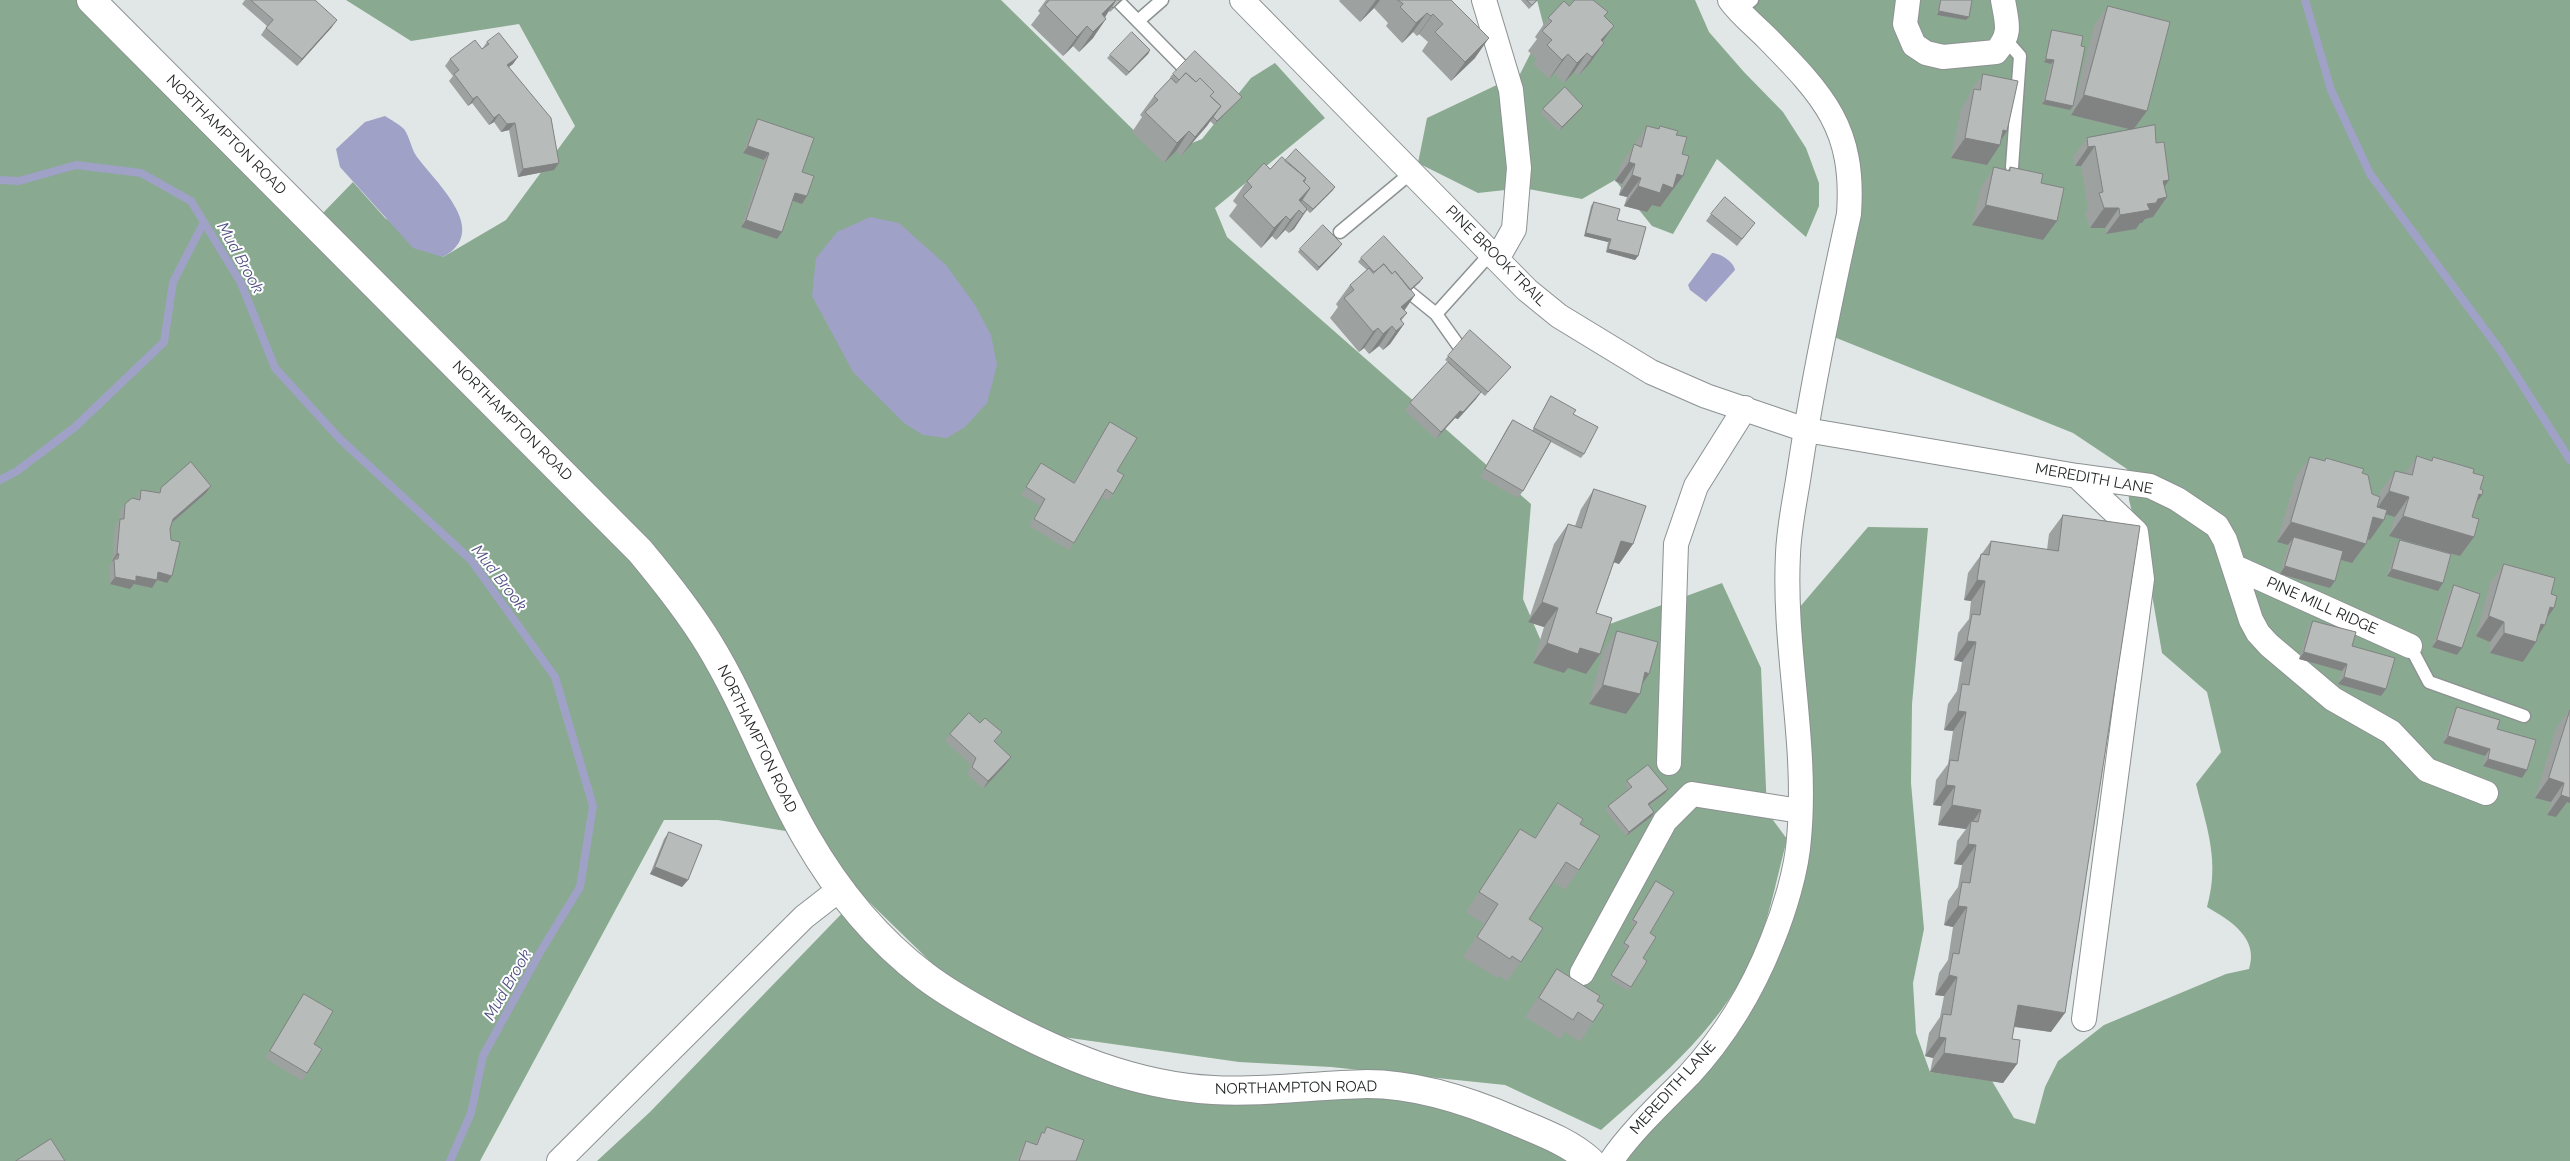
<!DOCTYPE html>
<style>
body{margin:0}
canvas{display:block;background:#e1e6e7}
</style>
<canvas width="2570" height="1161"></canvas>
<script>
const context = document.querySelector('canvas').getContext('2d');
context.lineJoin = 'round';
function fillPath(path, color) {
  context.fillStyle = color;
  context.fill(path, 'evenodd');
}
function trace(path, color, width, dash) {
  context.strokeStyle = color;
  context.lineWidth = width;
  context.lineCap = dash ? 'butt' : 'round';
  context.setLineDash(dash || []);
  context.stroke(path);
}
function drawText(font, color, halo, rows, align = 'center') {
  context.font = font + ' Raleway,sans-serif';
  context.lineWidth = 4;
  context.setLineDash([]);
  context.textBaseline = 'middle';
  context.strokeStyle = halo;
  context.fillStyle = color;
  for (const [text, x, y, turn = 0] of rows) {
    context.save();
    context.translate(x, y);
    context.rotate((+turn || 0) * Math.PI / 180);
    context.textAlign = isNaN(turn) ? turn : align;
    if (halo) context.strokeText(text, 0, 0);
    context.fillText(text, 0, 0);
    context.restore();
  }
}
const forest = new Path2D(`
 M0 0H91L640 551 804 834 718 820H664L480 1161H0Z
 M346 0H1001L1160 156 1202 139 1251 78 1275 63 1325 118 1215 208 1227 237 1531 504 1523 599 1544 648 1722 583 1761 668 1767 812 1787 839C1778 873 1771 910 1759 942 1728 1023 1663 1075 1601 1130L1505 1085 1331 1067 1239 1062 1063 1037 1016 1016 938 969 863 896 805 817 681 587 321 215 353 182 385 218 443 257 506 220 575 126 519 24 411 41Z
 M1537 0H1695L1709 32 1744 72 1783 112 1806 148 1819 183V206L1806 237 1717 159 1673 234 1652 226 1615 180 1582 199 1523 188 1478 193 1418 163 1427 118 1520 74 1544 27Z
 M1730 0H2570V1161H1618L1726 1028 1799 840 1787 622 1868 527 1928 528 1912 704 1911 783 1924 929 1913 983 1916 1033 1930 1072 1992 1081 2014 1118 2035 1124 2045 1087 2058 1061 2104 1025 2226 974 2249 969C2259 938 2231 921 2207 907 2220 861 2207 829 2196 784L2221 752 2207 692 2162 653 2150 583 2129 500 2127 469 2073 433 1824 333 1839 260 1837 124Z
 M851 904 899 954 1105 1069 1440 1094 1590 1161H597L650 1112Z`);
const water = new Path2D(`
 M385 116C391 120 399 124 404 129 410 137 411 149 417 157 437 184 491 231 443 257L413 248 340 167 336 149 365 122Z
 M870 217 899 223 946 265 975 305 991 335 997 365 987 403 965 427 947 438 923 435 904 423 853 372 812 296 816 258 837 232Z
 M1712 253C1720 253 1734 262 1735 270L1706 302 1690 290 1688 285Z`);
const stream = new Path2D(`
 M2305 0 2331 90 2370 174 2500 350 2570 460
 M0 180 19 181 76 165 141 173 191 201 241 283 275 368 340 439 471 560 555 677 593 806 580 887 539 954 483 1056 471 1113 450 1161
 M0 480 17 471 75 427 164 342 173 282 204 222`);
const service = new Path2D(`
 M1120 3 1182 66
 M1739 10 1752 0
 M1138 21 1162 0
 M2006 40 2020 56 2012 167
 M1340 232 1412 172
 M1409 292 1436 314 1458 345
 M1436 314 1491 253
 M2410 646 2429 682 2524 716`);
const minor = new Path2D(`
 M1242 0 1527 290 1559 316 1651 372 1706 396 1806 430 2077 476 2150 486 2177 499 2217 526 2225 540 2251 620 2258 633 2269 645 2333 699 2391 732 2427 770 2486 793
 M1484 0 1511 90 1519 168 1514 229 1497 259
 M1908 0 1905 24 1914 45 1926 53 1943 57 1996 52C2012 33 2007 24 2003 0
 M2077 476 2136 532 2142 579 2084 1019
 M2235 567 2410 646
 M1669 763 1676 544 1696 486 1745 408
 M1582 973 1665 821 1692 794 1800 811
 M559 1161 804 917 840 889
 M1611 1161C1633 1129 1662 1103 1689 1075 1724 1037 1753 989 1772 941 1784 912 1797 870 1799 838 1808 743 1783 649 1788 554 1789 527 1795 500 1799 474 1812 386 1830 300 1849 214 1855 128 1824 96 1767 38 1755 26 1740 14 1730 0`);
const tertiary = new Path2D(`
 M91 0 640 551C665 581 689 611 709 644 747 706 770 775 806 837 837 891 875 938 925 976 946 992 969 1005 993 1018 1061 1055 1135 1086 1213 1090 1264 1093 1315 1085 1367 1084 1417 1084 1469 1101 1515 1121 1541 1132 1569 1142 1590 1161`);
const wall = new Path2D(`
 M245 0H315L332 27 297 66 261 35 267 26 242 4Z
 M1046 0H1123L1110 12 1109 11 1093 38 1079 52 1073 46 1063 56 1031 25 1040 13 1038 11Z
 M1340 0H1451L1475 58 1451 81 1422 51 1428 42 1419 34 1417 36 1413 32 1402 43 1386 26 1388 23 1374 8 1360 22 1339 1Z
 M1521 0H1538L1529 9Z
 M1939 0H1972L1969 17 1966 20 1937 15Z
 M1569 6 1605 17 1603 42 1604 43 1590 63 1578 76 1574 72 1564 83 1554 73 1549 79 1533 64 1537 59 1528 51 1537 39 1535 37 1548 18Z
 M2108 6 2147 111 2134 129 2156 143 2169 180 2164 187 2167 197 2153 217 2145 219 2142 223H2140L2136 229 2106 234 2105 228H2090L2085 213 2088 208 2081 166H2075L2073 157 2087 138 2131 130 2071 115 2094 26Z
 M2052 30 2081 46 2070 110 2042 104 2051 64 2044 62 2050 34Z
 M487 42 513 64 509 67 554 170 518 177 509 130 501 132 494 122 489 125 472 103 468 106 449 81 453 76 445 66 450 59 482 49Z
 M1150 50 1148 54 1126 76 1107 58 1110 55Z
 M1173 74 1239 100 1214 125 1210 121 1181 156 1176 151 1164 163 1132 132 1142 117 1140 115 1154 96 1171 78 1170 77Z
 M1983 74 2007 131 1987 165 1951 158 1961 109 1968 98 1969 94Z
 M1583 106 1581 109 1559 131 1541 113 1543 109Z
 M758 119 802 172 807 196 802 204 792 201 777 239 741 227 764 160 743 153 753 126Z
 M1647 126 1658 129 1660 126 1676 135 1682 154 1683 176 1660 207 1652 205 1647 212 1624 206 1627 197 1619 195 1622 184 1615 181 1621 164Z
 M1285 161 1333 190 1310 213 1307 210 1294 229 1289 233 1285 230 1276 240 1272 236 1261 248 1229 216 1237 205 1233 201 1247 181Z
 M1994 167 2008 170 2010 167 2041 183 2057 221 2043 240 1972 225 1981 187Z
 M1594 202 1617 220 1638 256 1635 260 1606 252 1608 242 1584 236 1591 206Z
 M1711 214 1755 223 1737 246 1706 221Z
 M1339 248 1317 271 1298 252 1300 249Z
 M1361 258 1420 282 1411 290 1415 295 1404 311 1407 313 1401 321 1404 324 1390 344 1383 350 1379 346 1369 354 1364 348 1359 352 1330 318 1338 307 1336 304 1350 285 1367 270 1358 262Z
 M1448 356 1508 370 1485 396 1466 379 1481 392 1476 399 1458 419 1455 418 1436 439 1405 411 1410 403 1448 362 1445 360Z
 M1551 396 1573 414 1584 454 1581 458 1551 442 1523 491 1518 498 1480 477 1508 427 1513 420 1532 431Z
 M1110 422 1117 471 1113 494 1108 501 1102 497 1069 550 1029 526 1040 506 1021 495 1041 463 1073 482Z
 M2417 456 2431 460 2433 457 2473 473 2477 502 2472 517 2474 537 2460 556 2451 554 2438 591 2387 576 2395 547 2400 540 2443 551 2389 536 2395 517 2385 514 2384 520 2370 540 2367 539 2352 563 2341 560 2330 588 2280 574 2288 545 2277 542 2296 476 2310 457 2324 461 2326 458 2362 473 2372 494 2379 496 2381 490 2395 471 2405 473Z
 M211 486 206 493 172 523 170 529 167 583 157 580 152 588 134 584 130 589 110 584 109 566 113 561H112L115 526 119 520 120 511 125 504 136 499V498L141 490 158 492 161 488Z
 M1594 489 1633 544 1619 564 1614 562 1596 613 1600 654 1586 674 1568 668 1564 673 1533 663 1544 627 1528 622 1554 544 1568 524 1575 526 1581 509Z
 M2063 515 2051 1032 2014 1027 2012 1039 2017 1064 2003 1083 1930 1072 1933 1058 1925 1056 1929 1033 1940 1017 1944 996 1935 995 1939 973 1948 960 1953 927 1944 925 1948 901 1958 887 1962 865 1954 864 1957 841 1966 829 1938 825 1941 806 1933 805 1936 780 1948 764 1953 731 1944 730 1948 704 1957 691 1962 662 1954 660 1958 633 1969 619 1971 601 1964 600 1968 573 1991 541 2047 550 2049 534Z
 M2504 564 2551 594 2554 608 2547 617 2538 636 2536 642 2523 662 2490 653V642L2476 636 2490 583Z
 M2454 585 2457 655 2432 647 2449 592Z
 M2313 621 2352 646 2381 696 2338 684 2342 671 2299 659 2308 628Z
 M1617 631 1642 684 1640 694 1626 714 1589 704 1603 651Z
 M2457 707 2497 729 2522 778 2483 766 2485 756 2443 743 2452 714Z
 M2570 709V803L2567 802 2556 817 2547 815 2551 802 2535 798 2556 728Z
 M980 723 1002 732 995 742 1006 764 983 789 967 774 971 765 945 741 950 734Z
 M1627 781 1665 793 1649 806 1654 812 1652 816 1626 836 1605 810 1608 806 1628 789 1625 785Z
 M1558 803 1580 824 1579 870 1565 890 1553 882 1529 919 1521 962 1507 981 1499 976 1497 978 1463 957 1484 924 1466 912 1507 848 1520 829 1534 838Z
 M669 832 688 880 682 887 650 874 664 839Z
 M1653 885 1650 933 1643 958 1631 987 1628 991 1609 979 1627 949 1622 947 1635 926 1630 923Z
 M1557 969 1597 1001 1593 1022 1580 1042 1565 1032 1560 1039 1525 1017 1543 989Z
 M304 994 314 1044 307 1073 302 1081 265 1058Z
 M1047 1127 1076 1161H1017L1021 1148 1026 1141 1035 1144 1037 1139 1042 1132H1043Z`);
const shadedWall = new Path2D(`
 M1116 0 1104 18 1102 14Z
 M1376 0H1380L1374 8 1360 22Z
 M1939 11 1969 17 1966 20 1937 15Z
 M1427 13 1413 32 1402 43 1416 23Z
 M1433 14 1419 34 1417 36 1431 16Z
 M1106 19 1093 38 1079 52 1093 32Z
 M337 20 332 27 297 66 302 59Z
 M1087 26 1073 46 1063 56 1077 37Z
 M1614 26 1600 45 1601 40Z
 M1489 38 1475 58 1451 81 1465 62Z
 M1604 43 1590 63 1578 76 1592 57Z
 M1150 50 1148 54 1126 76 1129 72Z
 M1587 53 1574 72 1564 83 1577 63Z
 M1568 54 1554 73 1549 79 1562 60Z
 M518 57 513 64 502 72 507 65Z
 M2046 59 2054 60 2051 64 2044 62Z
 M2084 95 2147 111 2133 130 2071 115Z
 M477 96 472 103 468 106 473 99Z
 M1242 97 1214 125 1217 121Z
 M2045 100 2073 106 2070 110 2042 104Z
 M1221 106 1207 126 1181 156 1195 137Z
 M1583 106 1581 109 1559 131 1562 127Z
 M499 114 494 122 489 125 494 118Z
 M515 123 509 130 501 132 507 124Z
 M2003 130 2007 131 1998 145H2000L1987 165 1951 158 1965 138Z
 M1189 131 1176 151 1164 163 1177 143Z
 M748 146 769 153 764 160 743 153Z
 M2095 146 2081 166H2075L2088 147Z
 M1629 162 1635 164 1622 184 1615 181Z
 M559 163 554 170 518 177 523 169Z
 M1677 174 1683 176 1660 207 1652 205 1647 212 1624 206 1638 186 1663 184Z
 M1632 175 1641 178 1627 197 1619 195Z
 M2169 180 2156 200 2163 181Z
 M1335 187 1333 190 1310 213 1313 209Z
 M1310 188 1297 208 1299 200Z
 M795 193 807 196 802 204 790 200Z
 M2167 197 2153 217 2145 219 2142 223H2140L2136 229 2106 234 2120 215 2158 199Z
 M1986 205 2057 221 2043 240 1972 225Z
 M2104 208H2119L2105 228H2090Z
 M1307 209 1294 229 1289 233 1303 214Z
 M1299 210 1285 230 1276 240 1290 220Z
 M1286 216 1272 236 1261 248 1274 228Z
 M746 220 782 232 777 239 741 227Z
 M1586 233 1611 239 1608 242 1584 236Z
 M1342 244 1339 248 1317 271 1319 267Z
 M1608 249 1638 256 1635 260 1606 252Z
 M1423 278 1420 282 1397 303 1399 299Z
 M1415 295 1401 315V307Z
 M1404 324 1390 344 1383 350 1396 331Z
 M1392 326 1379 346 1369 354 1383 334Z
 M1378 328 1364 348 1359 352 1373 332Z
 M1481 392 1476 399 1458 419 1455 418 1436 439 1441 432 1460 411Z
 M211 486 206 493 168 526 173 519Z
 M2389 491 2409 497 2395 517 2375 511Z
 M2479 494 2482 495 2468 514Z
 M2403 516 2474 537 2460 556 2389 536Z
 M2373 517 2384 520 2370 540 2360 537Z
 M2291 522 2366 544 2352 563 2291 546 2294 537 2288 545 2277 542Z
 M1621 541 1633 544 1619 564 1607 560Z
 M117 553 119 554 114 560V559L113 561H112Z
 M2285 566 2335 581 2330 588 2280 574Z
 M2392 569 2443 583 2438 591 2387 576Z
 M158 572 172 576 167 583 157 580 152 588 134 584 130 589 110 584 115 577 136 576Z
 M1977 580 1985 581 1971 601 1964 600Z
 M1542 602 1558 608 1544 627 1528 622Z
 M2550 607 2554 608 2542 625H2545L2534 642H2536L2523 662 2490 653 2504 633Z
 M2489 616 2504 622 2490 642 2476 636Z
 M2437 640 2462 648 2457 655 2432 647Z
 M1967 641 1976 642 1962 662 1954 660Z
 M1547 643 1580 648 1600 654 1586 674 1568 668 1564 673 1533 663Z
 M2304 652 2347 664 2342 671 2299 659Z
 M1645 672 1649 674 1636 693Z
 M2344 677 2386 689 2381 696 2338 684Z
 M1603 685 1640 694 1626 714 1589 704Z
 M1958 711 1966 712 1953 731 1944 730Z
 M2448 736 2490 749 2485 756 2443 743Z
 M1011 757 1006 764 983 789 988 781Z
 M2488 759 2527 770 2522 778 2483 766Z
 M2549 778 2564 783 2551 802 2535 798Z
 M1946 785 1955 786 1941 806 1933 805Z
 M2570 787V803L2567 802 2556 817 2547 815 2561 795Z
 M1668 789 1665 793 1645 808 1648 804Z
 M1952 805 1981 810 1971 824V821L1966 829 1938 825Z
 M1654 812 1652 816 1626 836 1629 832Z
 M1968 844 1976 845 1962 865 1954 864Z
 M655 867 688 880 682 887 650 874Z
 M1958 906 1967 907 1953 927 1944 925Z
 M1949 975 1957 977 1944 996 1935 995Z
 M2018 1005 2065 1013 2051 1032 2004 1025Z
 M1939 1037 1946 1038 1933 1058 1925 1056Z
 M1944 1053 2017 1064 2003 1083 1930 1072Z`);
const building = new Path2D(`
 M251 0H315L337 20 302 59 266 28 273 20Z
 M1050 0H1116L1102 14 1106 19 1093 32 1087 26 1077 37 1045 5Z
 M1116 0H1121L1113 8 1112 7Z
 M1398 0H1451L1489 38 1465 62 1435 32 1443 24 1433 14 1431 16 1427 13 1416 23 1400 7 1403 4Z
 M1527 0H1537L1532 5Z
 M1575 0H1593L1608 12 1604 16 1614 26 1601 40 1604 43 1592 57 1587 53 1577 63 1568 54 1562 60 1547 45 1552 40 1542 31 1552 21 1548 18 1564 1 1569 6Z
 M1941 0H1972L1969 17 1939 11Z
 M2108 6 2170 22 2147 111 2084 95Z
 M2052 30 2083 36 2081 46 2085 47 2073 106 2045 100 2054 60 2046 59Z
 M1132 32 1150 50 1129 72 1110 55Z
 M499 33 518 57 507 65 551 118 559 163 523 169 515 123 507 124 499 114 494 118 477 96 473 99 454 74 459 70 450 59 475 40 482 49 489 44 487 42Z
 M1195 51 1242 97 1217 121 1213 117 1221 106 1210 96 1214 92 1200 78 1196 82 1186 73 1179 80 1173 74Z
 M1186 73 1196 82 1200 78 1214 92 1210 96 1221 106 1195 137 1189 131 1177 143 1145 112 1158 100 1154 96 1171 78 1176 83Z
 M1983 74 2018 81 2007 131 2003 130 2000 145 1965 138 1974 89 1980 90Z
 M1565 87 1583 106 1562 127 1543 109Z
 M758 119 814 138 802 172 814 176 807 196 795 193 782 232 746 220 769 153 748 146Z
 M2155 125 2156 143 2164 142 2169 180 2163 181 2167 197 2158 199 2156 203 2147 204 2150 210 2120 215 2119 208H2104L2099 193 2103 192 2095 146 2088 147 2087 138Z
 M1647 126 1659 129 1660 126 1678 131 1676 135 1687 137 1682 154 1689 156 1683 176 1677 174 1673 188 1663 184 1660 193 1638 186 1641 178 1632 175 1635 164 1629 162 1634 144 1641 147Z
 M1296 149 1335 187 1313 209 1302 200 1310 188 1304 182 1306 178 1285 161Z
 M1282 157 1306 178 1303 181 1310 188 1299 200 1307 209 1303 214 1299 210 1290 220 1286 216 1274 228 1243 196 1252 187 1247 181 1264 163 1270 169Z
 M1994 167 2010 171V167L2043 174 2041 183 2064 188 2057 221 1986 205Z
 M1725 197 1755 223 1742 239 1711 214Z
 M1594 202 1620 209 1617 220 1646 227 1638 256 1608 249 1611 239 1586 233Z
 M1323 225 1342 244 1319 267 1300 249Z
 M1384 236 1423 278 1410 290 1395 271 1392 274 1384 264 1374 272 1361 258Z
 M1384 264 1392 274 1395 271 1415 295 1401 307 1407 313 1400 319 1404 324 1396 331 1392 326 1383 334 1378 328 1373 332 1344 298 1354 290 1350 285 1369 268 1373 273Z
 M1470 330 1511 367 1488 392 1448 356Z
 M1448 362 1481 392 1463 412 1460 411 1441 432 1410 403Z
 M1551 396 1576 410 1573 414 1598 427 1584 454 1534 428Z
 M1513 420 1551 441 1523 491 1485 469Z
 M1110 422 1137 438 1117 471 1124 475 1113 494 1106 489 1074 543 1034 519 1045 499 1026 487 1041 463 1074 483Z
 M2417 456 2432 461 2433 457 2474 469 2473 473 2484 476 2480 489 2483 490 2482 495 2479 494 2472 517 2479 519 2474 537 2403 516 2409 497 2389 491 2395 471 2412 475Z
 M2310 457 2325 461 2326 458 2364 469 2362 473 2368 475 2372 494 2380 497 2377 507 2387 510 2384 520 2373 517 2366 544 2291 522Z
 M191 462 211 486 173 519 170 529 171 540 180 542 172 576 158 572 157 580 136 576V581L115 577 114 559H118L119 554 117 553 120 519H124L125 504 132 498 140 500 141 490 160 493 161 488Z
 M1594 489 1646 506 1633 544 1621 541 1596 613 1612 618 1600 654 1580 648 1578 654 1547 643 1558 608 1542 602 1568 524 1581 528Z
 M2063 515 2140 526 2065 1013 2018 1005 2012 1039 2020 1040 2017 1064 1944 1053 1946 1038 1939 1037 1943 1014 1951 1015 1957 977 1949 975 1953 953 1959 954 1967 907 1958 906 1962 882 1970 883 1976 845 1968 844 1971 821 1978 822 1981 810 1952 805 1955 786 1946 785 1950 760 1958 761 1966 712 1958 711 1962 684 1969 685 1976 642 1967 641 1972 614 1980 615 1985 581 1977 580 1981 554 1989 555 1991 541 2058 551Z
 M2294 537 2343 551 2335 581 2285 566Z
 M2400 540 2451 554 2443 583 2392 569Z
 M2504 564 2555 578 2551 594 2557 596 2554 608 2550 607 2545 625 2541 624 2536 642 2504 633V622L2489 616Z
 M2454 585 2480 594 2462 648 2437 640Z
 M2313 621 2356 632 2352 646 2395 658 2386 689 2344 677 2347 664 2304 652Z
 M1617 631 1658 642 1649 674 1645 672 1640 694 1603 685Z
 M2457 707 2500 720 2497 729 2536 740 2527 770 2488 759 2490 749 2448 736Z
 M2570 710V798L2561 795 2564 783 2549 778Z
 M969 713 980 723 985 718 1002 732 994 741 1011 757 988 781 972 767 976 758 950 734Z
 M1648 765 1668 789 1648 804 1654 812 1629 832 1608 806 1632 787 1627 781Z
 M1558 803 1583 819 1580 824 1600 836 1579 870 1566 862 1529 919 1543 928 1521 962 1512 956 1510 959 1477 937 1498 904 1479 892 1520 829 1535 838Z
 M669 832 702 845 688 880 655 867Z
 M1656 881 1674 892 1650 933 1656 937 1643 958 1647 961 1631 987 1611 975 1629 946 1624 943 1637 922 1633 920Z
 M1557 969 1600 996 1597 1001 1604 1005 1593 1022 1578 1012 1573 1020 1539 998Z
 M304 994 333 1011 314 1044 322 1049 307 1073 270 1051Z
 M1047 1127 1084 1140 1076 1161H1019L1026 1141 1037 1145 1042 1132 1044 1133Z
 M51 1139 65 1161H16Z`);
const streetNames = [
 ["NORTHAMPTON ROAD",226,135,45],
 ["PINE BROOK TRAIL",1496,256,45],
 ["NORTHAMPTON ROAD",512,421,45],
 ["MEREDITH LANE",2094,479,10],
 ["PINE MILL RIDGE",2322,606,24],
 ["NORTHAMPTON ROAD",757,739,64],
 ["NORTHAMPTON ROAD",1296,1088,-1],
 ["MEREDITH LANE",1673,1088,-48]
];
const waterNames = [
 ["Mud Brook",240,258,61],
 ["Mud Brook",499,578,52],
 ["Mud Brook",508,985,-60]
];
fillPath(forest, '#89aa90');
fillPath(water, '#9fa1c6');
trace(stream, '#9fa1c6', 8);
trace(service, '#8c9192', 15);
trace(minor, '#8c9192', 26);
trace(tertiary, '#8c9192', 30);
trace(service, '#fff', 12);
trace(minor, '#fff', 24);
trace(tertiary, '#fff', 28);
fillPath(wall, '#9da1a0');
fillPath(shadedWall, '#808382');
fillPath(building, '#b7bbba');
trace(building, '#808382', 1);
drawText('15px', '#1f2122', '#fff', streetNames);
drawText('italic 16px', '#515185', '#fff', waterNames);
</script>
